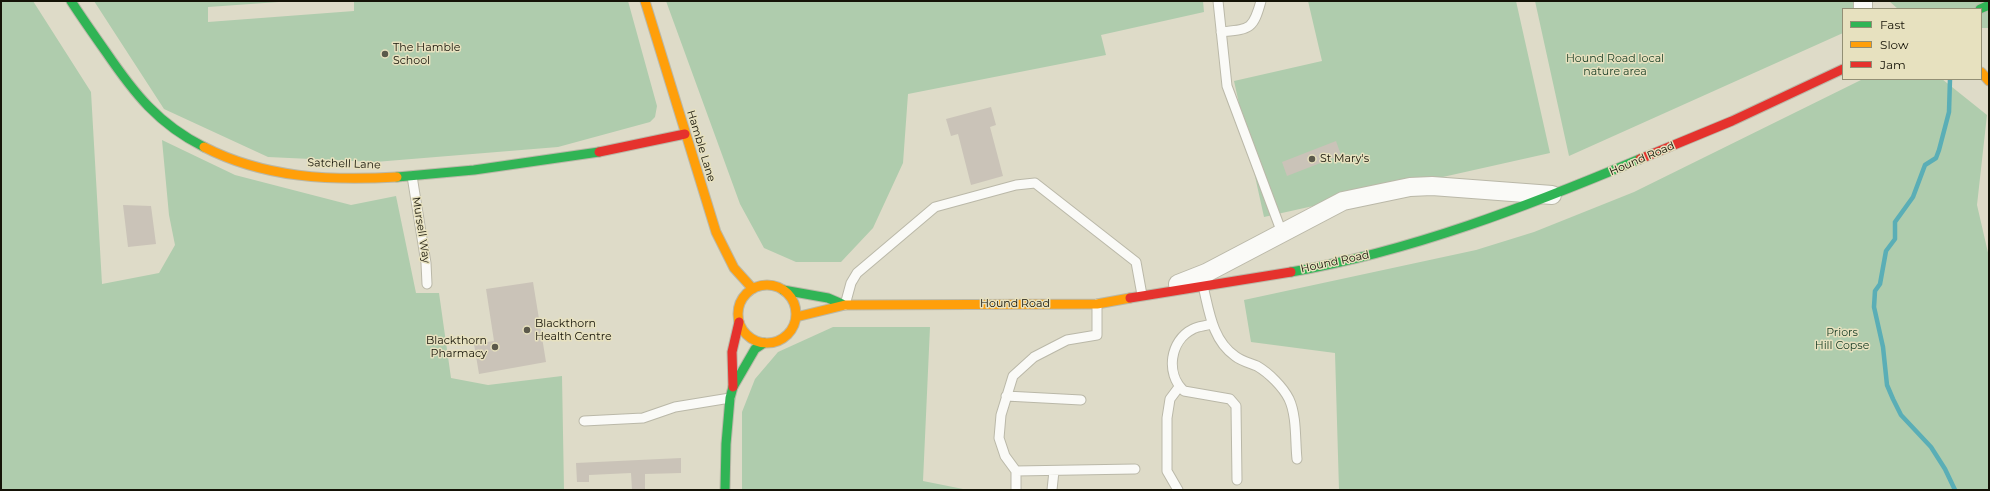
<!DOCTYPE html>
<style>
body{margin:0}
#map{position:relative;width:1990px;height:491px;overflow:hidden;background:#dedbc8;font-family:Montserrat,sans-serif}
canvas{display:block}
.frame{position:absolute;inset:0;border:2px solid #151307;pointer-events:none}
.legend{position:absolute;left:1842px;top:8px;width:140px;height:72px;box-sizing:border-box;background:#e7e1bf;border:1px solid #938f75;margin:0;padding:5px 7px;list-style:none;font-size:12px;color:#151307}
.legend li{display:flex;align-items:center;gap:8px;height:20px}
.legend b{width:20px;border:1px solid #938f75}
</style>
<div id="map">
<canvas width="1990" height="491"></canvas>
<div class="frame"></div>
<ul class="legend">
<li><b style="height:5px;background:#30b455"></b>Fast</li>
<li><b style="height:5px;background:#ff9f0a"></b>Slow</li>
<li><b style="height:5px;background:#e5322d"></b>Jam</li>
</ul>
</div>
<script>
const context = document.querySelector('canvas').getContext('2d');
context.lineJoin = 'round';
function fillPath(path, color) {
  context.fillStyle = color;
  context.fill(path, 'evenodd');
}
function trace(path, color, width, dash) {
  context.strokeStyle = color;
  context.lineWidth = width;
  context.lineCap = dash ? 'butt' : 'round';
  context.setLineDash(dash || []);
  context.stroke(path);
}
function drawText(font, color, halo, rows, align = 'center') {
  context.font = font + ' Montserrat,sans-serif';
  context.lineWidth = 3;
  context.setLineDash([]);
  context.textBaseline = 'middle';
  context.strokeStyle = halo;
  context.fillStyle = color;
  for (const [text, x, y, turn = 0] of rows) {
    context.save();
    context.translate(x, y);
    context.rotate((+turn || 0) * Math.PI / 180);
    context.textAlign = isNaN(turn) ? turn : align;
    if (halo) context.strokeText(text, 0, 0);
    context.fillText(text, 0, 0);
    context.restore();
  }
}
const green = new Path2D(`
 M1 1H33L91 92 102 284 159 273 175 245 169 215 162 140 235 175 351 205 396 196 416 293H439L451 378 488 385 562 376 564 490H1Z
 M94 1H293L208 7V22L354 11V1H628L657 106 655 117 650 122 558 147 375 162 268 157 164 109Z
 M666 1H1203L1204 12 1101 35 1106 55 908 94 903 163 873 228 841 262H796L764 248 740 204Z
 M1308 1H1516L1550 153 1264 217 1234 81 1322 61Z
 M1535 1H1854L1855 9H1843V33L1569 156Z
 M1889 1H1989V28H1981V9H1898Z
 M1863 79H1942L1987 115 1977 205 1989 257V490H1339L1335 353 1251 342 1244 300 1476 250 1534 232 1634 192Z
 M833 327H930L923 481 968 490H742V412L755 379 778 352Z`);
const stream = new Path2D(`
 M1950 79 1949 112 1939 150 1936 158 1925 165 1913 197 1895 222V239L1886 251 1880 284 1875 291 1874 307 1883 347 1887 385 1893 399 1901 415 1931 447 1945 469 1955 490`);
const building = new Path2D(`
 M991 107 996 125 990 127 1003 176 971 185 958 134 951 136 946 119Z
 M1336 141 1341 155 1287 176 1282 162Z
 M123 205 151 206 156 244 128 247Z
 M533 282 546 362 479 374 474 344 494 341 486 289Z
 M681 458V473L645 474V490H632L631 473 589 475V482H577L576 463Z`);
const lane = new Path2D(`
 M1218 1 1227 86 1282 233
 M1221 32C1250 29 1253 30 1261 1
 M412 176 426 263 427 284
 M1203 286C1209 310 1212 340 1235 356 1241 361 1250 363 1257 366 1269 373 1283 387 1289 399 1297 416 1295 441 1297 459
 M845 305 851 283 857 273 935 207 1016 185 1035 183 1136 262 1142 295
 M1211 324C1206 326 1198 326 1193 329 1170 340 1165 374 1184 391L1230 399 1236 406 1237 480
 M1006 396 1081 400
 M584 421 643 418 675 407 730 398
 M1016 471 1135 469
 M1016 490V471L1005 456 999 438 1001 415 1013 376 1034 357 1067 340 1097 335V304
 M1052 490 1054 471
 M1178 490 1167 471V418L1170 399 1179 387`);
const street = new Path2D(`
 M1863 1V9
 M1178 284 1206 273 1343 201 1410 187 1432 186 1552 195`);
const fast = new Path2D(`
 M71 1C82 18 94 35 106 52 134 93 158 124 204 147
 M1980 9 1989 5
 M397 177 474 170 599 152
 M1291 272C1412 251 1528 206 1640 159
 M783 290 828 298 842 304
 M725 490 726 444 730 398 733 387 755 349 764 343`);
const slow = new Path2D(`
 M645 1 716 232 734 268 753 289
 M1981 72 1989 81
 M204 147C264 178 331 181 397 177
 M738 314a29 29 0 1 1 58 0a29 29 0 1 1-58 0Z
 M796 317 845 305 1097 304 1130 298`);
const jam = new Path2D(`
 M599 152 685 134
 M1640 159 1732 121 1843 69
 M1130 298 1291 272
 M733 387 732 352 739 322`);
const markers = [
 [385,54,4,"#5b594b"],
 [1312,159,4,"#5b594b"],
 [527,330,4,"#5b594b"],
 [495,347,4,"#5b594b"]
];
const poiNames = [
 ["The Hamble",393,48],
 ["School",393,61],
 ["St Mary's",1320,159],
 ["Blackthorn",535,324],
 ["Health Centre",535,337],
 ["Blackthorn",487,341,"right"],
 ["Pharmacy",487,354,"right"]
];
const parkNames = [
 ["Hound Road local",1615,59],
 ["nature area",1615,72],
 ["Priors",1842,333],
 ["Hill Copse",1842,346]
];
const streetNames = [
 ["Hamble Lane",701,146,73],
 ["Hound Road",1642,159,-23],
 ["Satchell Lane",344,164,2],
 ["Mursell Way",421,230,81],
 ["Hound Road",1335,262,-12],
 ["Hound Road",1015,304]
];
fillPath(green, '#afccad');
trace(stream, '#5aaeb6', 4.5);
fillPath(building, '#cac3b8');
trace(lane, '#bab8a8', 11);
trace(street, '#bab8a8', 20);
trace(fast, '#bab8a8', 11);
trace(slow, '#bab8a8', 11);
trace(jam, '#bab8a8', 11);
trace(lane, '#fafaf7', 9);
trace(street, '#fafaf7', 18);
trace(fast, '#30b455', 9);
trace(slow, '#ff9f0a', 9);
trace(jam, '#e5322d', 9);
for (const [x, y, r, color] of markers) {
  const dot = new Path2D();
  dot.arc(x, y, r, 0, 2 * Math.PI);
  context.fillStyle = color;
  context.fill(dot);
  trace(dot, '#e7e1bf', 1.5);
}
drawText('11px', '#151307', '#e7e1bf', poiNames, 'left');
drawText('11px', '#153b22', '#e7e1bf', parkNames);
drawText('11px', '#151307', '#e7e1bf', streetNames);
</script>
